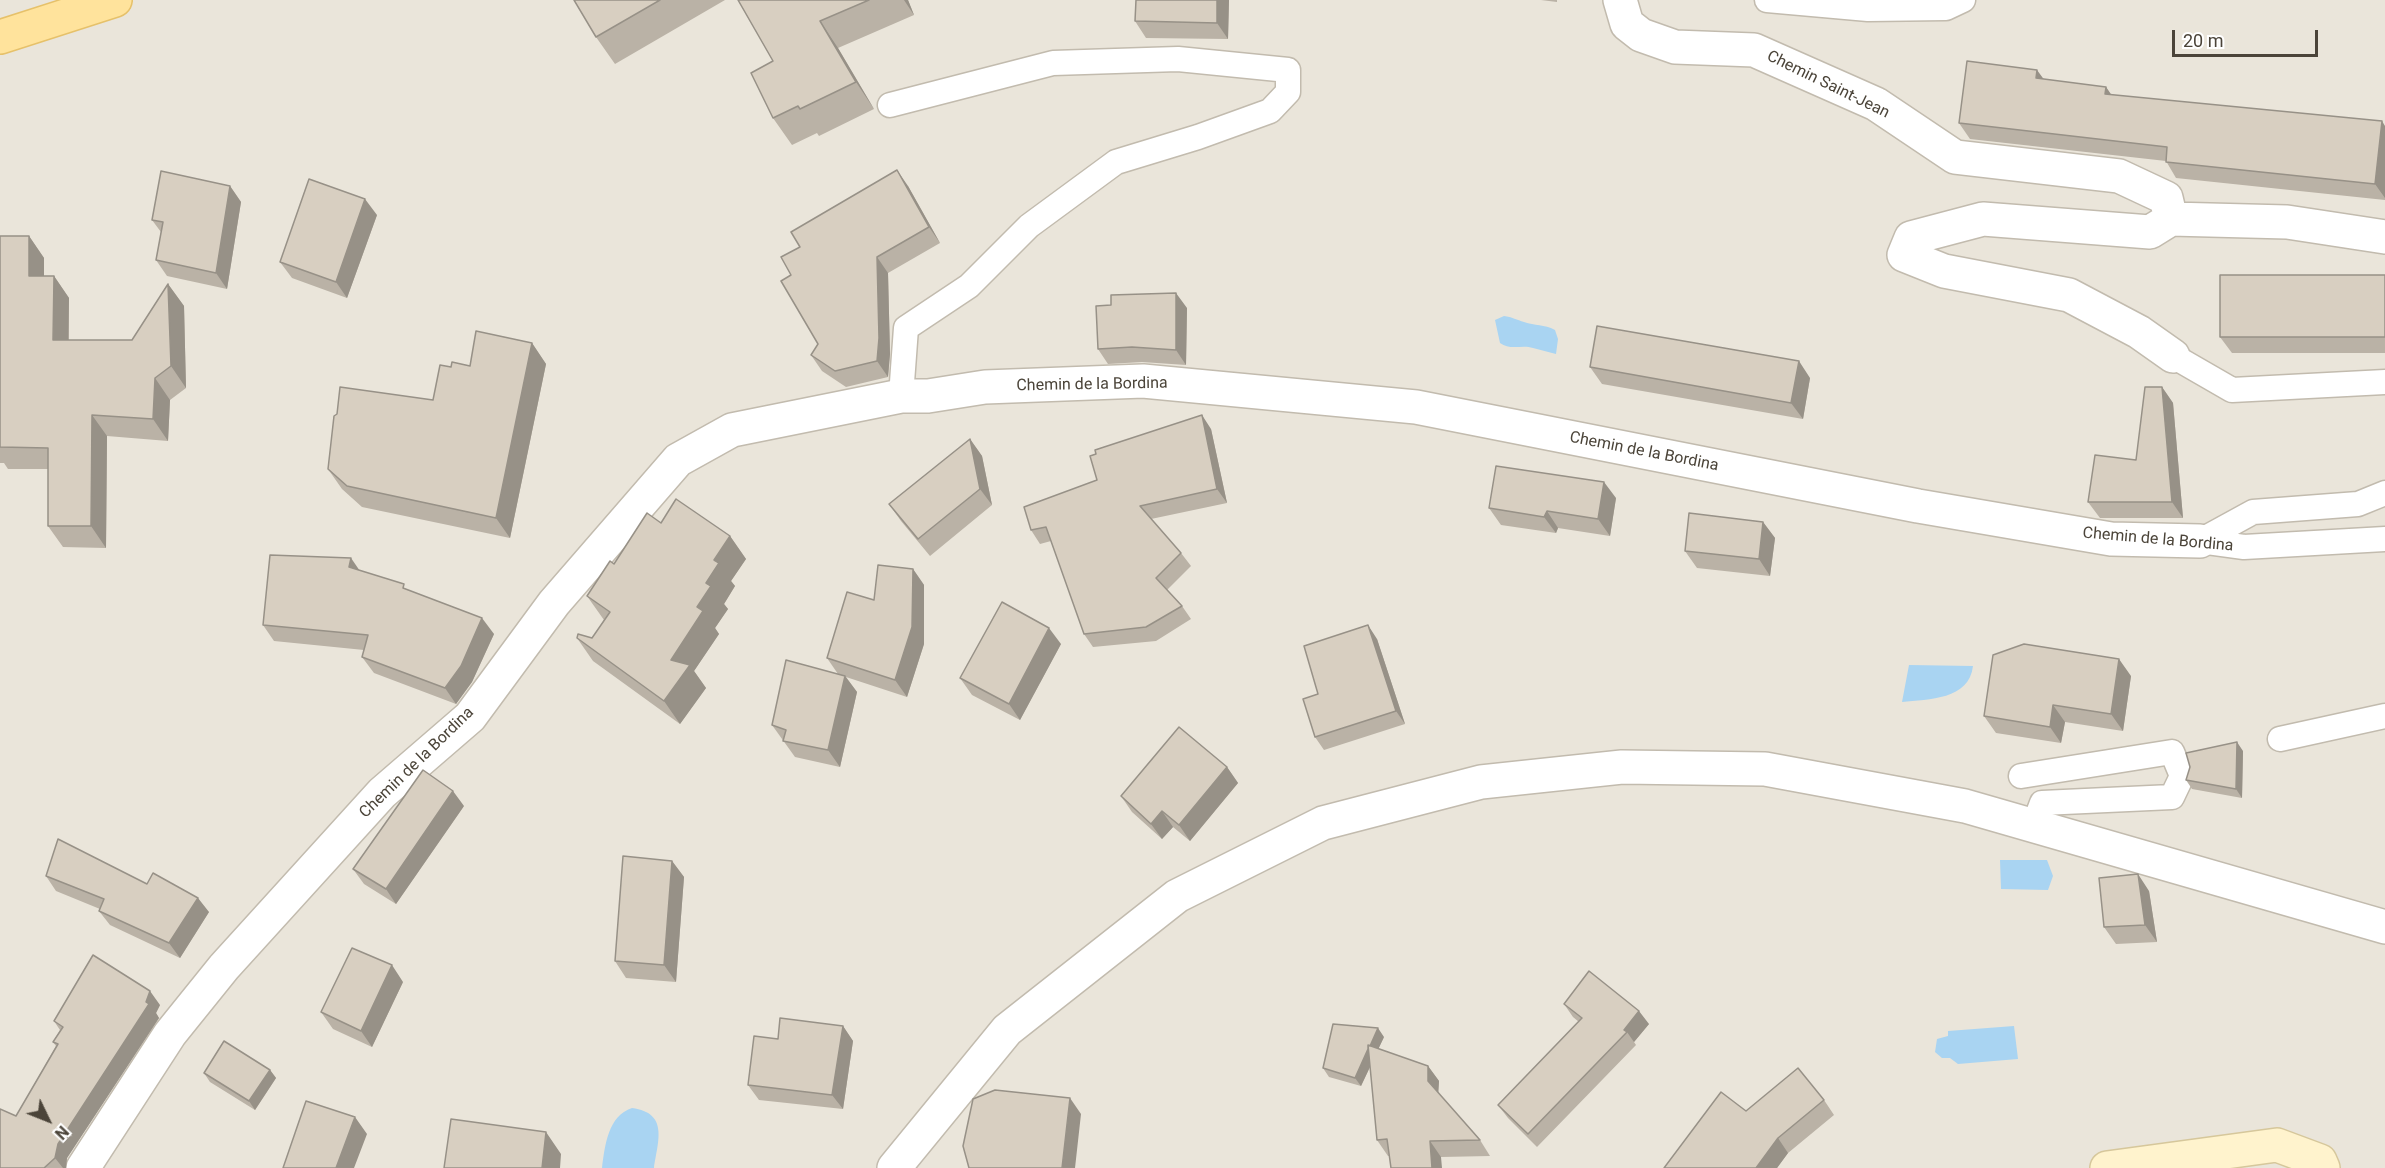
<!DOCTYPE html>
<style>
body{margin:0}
#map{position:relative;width:2385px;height:1168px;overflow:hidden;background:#f6f3ec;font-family:Roboto,sans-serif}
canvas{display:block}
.north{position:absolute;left:18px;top:1090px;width:60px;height:60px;-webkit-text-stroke:4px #fff;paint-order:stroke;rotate:133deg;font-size:16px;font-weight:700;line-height:24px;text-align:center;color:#4b4439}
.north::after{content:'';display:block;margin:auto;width:21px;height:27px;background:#4b4439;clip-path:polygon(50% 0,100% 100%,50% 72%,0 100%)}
.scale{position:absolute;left:2172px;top:30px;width:146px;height:27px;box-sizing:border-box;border:3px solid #4b4439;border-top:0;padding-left:8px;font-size:18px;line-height:21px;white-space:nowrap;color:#4b4439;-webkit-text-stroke:4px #fff;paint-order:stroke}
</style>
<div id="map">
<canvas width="2385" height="1168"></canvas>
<div class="north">N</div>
<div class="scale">20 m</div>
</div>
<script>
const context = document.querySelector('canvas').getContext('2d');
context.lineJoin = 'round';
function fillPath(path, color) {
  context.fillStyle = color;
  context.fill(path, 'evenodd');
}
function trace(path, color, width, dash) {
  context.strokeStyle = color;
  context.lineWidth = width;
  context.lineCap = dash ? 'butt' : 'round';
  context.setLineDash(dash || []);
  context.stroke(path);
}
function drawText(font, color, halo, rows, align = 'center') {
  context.font = font + ' Roboto,sans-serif';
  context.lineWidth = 6;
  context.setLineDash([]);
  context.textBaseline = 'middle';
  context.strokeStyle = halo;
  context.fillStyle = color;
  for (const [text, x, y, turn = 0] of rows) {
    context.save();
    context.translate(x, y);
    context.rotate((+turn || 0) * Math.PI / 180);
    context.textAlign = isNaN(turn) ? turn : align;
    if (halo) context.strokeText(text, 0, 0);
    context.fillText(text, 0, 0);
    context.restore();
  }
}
const residential = new Path2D(`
 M0 0H2385V1168H0Z`);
const water = new Path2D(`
 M1504 316C1512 317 1517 320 1524 322 1535 326 1544 324 1555 330L1558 339 1556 354C1548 352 1541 350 1533 348 1522 344 1511 351 1500 343L1495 320Z
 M1909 665 1973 666C1969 700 1929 699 1902 702Z
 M2000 860H2047L2053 876 2048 890 2001 889Z
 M2014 1026 2018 1059 1958 1064 1950 1058H1942L1935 1052 1937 1039 1948 1036V1031Z
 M632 1108C669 1113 658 1141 654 1168H602C605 1145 608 1116 632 1108Z`);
const lane = new Path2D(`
 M1767 0 1868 9 1946 8 1963 0
 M890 105 1053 63 1178 59 1288 70V92L1270 111 1198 137 1116 162 1029 226 969 286 906 328 901 396
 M2173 356 2232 390 2385 382
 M2200 541 2253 512 2358 504 2385 493
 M2200 541 2244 547 2385 539
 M2280 739 2385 716
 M2021 776 2172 752 2182 776 2172 797 2042 803 2034 824`);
const street = new Path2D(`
 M1620 0 1627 24 1641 35 1675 47 1754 50 1876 104 1955 157 2119 176 2166 198 2171 219
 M2173 356 2139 332 2069 295 1944 271 1904 255 1911 238 1983 219 2150 232 2171 219 2287 222 2385 237
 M83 1168 170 1034 224 967 382 793 470 717 554 603 678 460 732 430 901 396H928L985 387 1143 381 1416 407 1918 506 2111 539 2200 541
 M894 1168 1007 1030 1177 896 1323 823 1481 782 1622 767 1765 769 1965 806 2385 927`);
const secondary = new Path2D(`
 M2107 1168 2277 1145 2320 1161 2323 1168`);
const primary = new Path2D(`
 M0 37 115 0`);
const wall = new Path2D(`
 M574 0H725L615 64 596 37Z
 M738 0H908L914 15 838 48 874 109 819 136 817 133 792 145 773 118V61Z
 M1136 0H1229L1228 39 1146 38 1135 21Z
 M1541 0H1557V2Z
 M2106 87 2111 95 2385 126V200L2176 178 2166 161 1970 139 1959 123Z
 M230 186 241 202 227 289 167 276 156 260 161 232 152 220Z
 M908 186 940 243 888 273 890 354 888 377 846 387 822 371 811 355 818 344 791 275Z
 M377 215 347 298 292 278 280 262Z
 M0 236H29L44 258V276H54L69 298V340H132L168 284 184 306 186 388 170 400 168 441 107 436 106 548 63 547 48 526V469H8L4 463H0Z
 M2385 275V353H2232L2220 337Z
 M1111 305 1187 308 1186 365 1142 362 1108 364 1098 349Z
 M532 343 546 364 510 538 362 507 342 489 328 469 433 400 451 367 470 366Z
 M1590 367 1810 378 1803 419 1602 384Z
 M2162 387 2173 403 2183 518H2100L2088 502 2136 460Z
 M1211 429 1227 503 1151 519 1181 553 1191 566 1167 590 1182 606 1191 619 1156 641 1093 647 1084 634 1051 541 1040 544 1031 530 1097 480Z
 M970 439 982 456 992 505 930 556 901 521 889 504Z
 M1616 498 1610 536 1558 528 1556 533 1501 525 1489 508Z
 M1763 522 1775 538 1770 576 1697 568 1685 551Z
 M661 523 730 536 746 559 731 581 735 586 724 604 728 609 715 628 719 634 694 671 706 688 680 724 593 661 577 638H592L604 620 587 596 614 564Z
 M913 569 924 585V644L907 697 846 677 857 692 840 767 795 757 772 725 838 674 827 658 874 600Z
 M359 570 408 590 494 634 472 682 456 704 374 673 362 657 364 650 274 641 263 625Z
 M1377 639 1405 724 1324 750 1315 737 1318 694Z
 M1061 644 1020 720 972 695 960 678Z
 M2131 676 2123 731 2065 722 2061 743 1996 733 1984 716Z
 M2243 751 2242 798 2192 789 2186 780Z
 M1227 767 1238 783 1190 841 1173 827 1162 839 1132 812 1121 796Z
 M464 806 396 904 364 884 353 869Z
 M672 861 684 877 676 982 626 978 615 961Z
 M46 876 147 884 209 912 180 958 110 925 99 911 100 909 56 891Z
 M2149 891 2157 942 2116 944 2104 927Z
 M403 982 372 1047 333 1029 321 1012Z
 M1564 1004 1649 1024 1634 1042 1636 1045 1537 1147 1508 1118 1498 1105 1579 1022 1573 1017Z
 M160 1005 156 1013 159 1018 67 1158 66 1168H0L16 1116 56 1046 53 1042 60 1030 54 1021Z
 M843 1026 853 1041 843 1109 759 1100 748 1085 778 1039Z
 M1384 1037 1378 1049 1428 1066 1439 1081 1438 1094 1480 1140 1490 1156 1441 1157 1388 1156 1377 1140 1370 1067 1361 1086 1329 1077 1323 1068Z
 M270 1070 276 1078 255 1110 210 1082 204 1073Z
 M1824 1100 1834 1115 1788 1153 1777 1168H1664L1746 1111Z`);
const shadedWall = new Path2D(`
 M904 0H908L914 15Z
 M1217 0H1229L1228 39 1217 23Z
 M820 21 838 48 874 109 856 82Z
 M2037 70 2048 85 2036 78Z
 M2106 87 2117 103 2105 94Z
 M2382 121 2385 126V198L2375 184Z
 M897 170 908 186 940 243 929 227Z
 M230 186 241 202 227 289 216 273Z
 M365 199 377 215 347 298 336 282Z
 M29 236 44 258V298L29 276Z
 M877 257 888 273 890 354 888 377 877 361Z
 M54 276 69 298 68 361 53 340Z
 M168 284 184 306 186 388 171 366Z
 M1176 293 1187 308 1186 365 1176 350Z
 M532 343 546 364 510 538 496 518Z
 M1799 361 1810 378 1803 419 1791 403Z
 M155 378 170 400 168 441 153 419Z
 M2162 387 2173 403 2183 518 2172 502Z
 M92 415 107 436 106 548 91 526Z
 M1202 415 1211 429 1227 503 1217 489Z
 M970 439 982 456 992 505 980 489Z
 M1604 482 1616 498 1610 536 1598 519Z
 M1547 511 1558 528 1556 533 1544 517Z
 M1763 522 1775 538 1770 576 1759 559Z
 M730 536 746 559 731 581 735 586 724 604 728 609 715 628 719 634 694 671 706 688 680 724 664 701 671 660 697 607 714 560Z
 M351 558 362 574 349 567Z
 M913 569 924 585V644L907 697 895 680Z
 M482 618 494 634 472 682 456 704 445 688Z
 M1368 625 1377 639 1405 724 1396 711Z
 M1049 628 1061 644 1020 720 1009 704Z
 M2119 659 2131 676 2123 731 2111 714Z
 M845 676 857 692 840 767 828 750Z
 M2053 705 2065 722 2061 743 2050 727Z
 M2237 742 2243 751 2242 798 2236 789Z
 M1227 767 1238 783 1190 841 1179 825Z
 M453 791 464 806 396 904 386 889Z
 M1162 811 1173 827 1162 839 1151 824Z
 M672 861 684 877 676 982 664 965Z
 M2138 874 2149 891 2157 942 2145 925Z
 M198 898 209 912 180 958 169 943Z
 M392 965 403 982 372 1047 361 1031Z
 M150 991 160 1005 156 1013 159 1018 67 1158 66 1168H63L55 1158 58 1144 146 1002Z
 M1639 1011 1649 1024 1634 1042 1627 1032 1624 1030Z
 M843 1026 853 1041 843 1109 832 1095Z
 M1378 1028 1384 1037 1361 1086 1355 1078Z
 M1428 1066 1439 1081 1438 1097 1428 1081Z
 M270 1070 276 1078 255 1110 249 1101Z
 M1070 1098 1081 1114 1075 1168H1062Z
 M355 1117 367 1134 354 1168H336Z
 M546 1132 561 1154 560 1168H542Z
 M1778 1138 1788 1153 1777 1168H1756Z
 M1430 1141 1441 1157 1442 1168H1432Z`);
const building = new Path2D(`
 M574 0H660L596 37Z
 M738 0H869L820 21 856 82 800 109 798 106 773 118 751 73 773 61Z
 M1136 0H1217V23L1135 21Z
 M1967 61 2037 70 2036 78 2106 87 2105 94 2382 121 2375 184 2166 162 2167 147 1959 123Z
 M897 170 929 227 877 257 879 338 877 361 835 371 811 355 818 344 781 281 791 275 781 257 800 247 791 232Z
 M161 171 230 186 216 273 156 260 163 222 152 220Z
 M309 179 365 199 336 282 280 262Z
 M0 236H29V276H54L53 340H132L168 284 171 366 155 378 153 419 92 415 91 526H48V448L0 447Z
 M2220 275H2385V337H2220Z
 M1176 293V350L1132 347 1098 349 1096 306 1111 305V295Z
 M1597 326 1799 361 1791 403 1590 367Z
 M476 331 532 343 496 518 347 486 328 469 334 416 337 414 340 387 433 400 440 365 451 367 452 362 470 366Z
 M2145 387H2162L2172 502H2088L2095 455 2136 460Z
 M1202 415 1217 489 1140 506 1181 553 1156 578 1182 606 1146 627 1084 634 1046 527 1031 530 1024 507 1097 480 1090 456 1096 454 1095 450Z
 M970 439 980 489 918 539 889 504Z
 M1496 466 1604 482 1598 519 1547 511 1544 517 1489 508Z
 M676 499 730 536 714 560 719 563 706 583 711 586 697 607 703 611 671 660 690 665 664 701 577 638 578 634 592 638 610 612 587 596 610 561 614 564 647 513 661 523Z
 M1689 513 1763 522 1759 559 1685 551Z
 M270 555 351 558 349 567 404 584 403 588 482 618 461 666 445 688 362 657 368 635 263 625Z
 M878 565 913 569 912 627 895 680 827 658 847 592 874 600Z
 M1002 602 1049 628 1009 704 960 678Z
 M1368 625 1396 711 1315 737 1303 699 1318 694 1304 646Z
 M2024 644 2119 659 2111 714 2053 705 2050 727 1984 716 1993 655Z
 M786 660 845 676 828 750 783 741 786 730 772 725Z
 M1179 727 1227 767 1179 825 1162 811 1151 824 1121 796Z
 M2237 742 2236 789 2186 780 2190 767 2186 753Z
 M423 770 453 791 386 889 353 869Z
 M58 839 147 884 153 873 198 898 169 943 99 911 104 899 46 876Z
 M623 856 672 861 664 965 615 961Z
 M2138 874 2145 925 2104 927 2099 878Z
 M352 948 392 965 361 1031 321 1012Z
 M93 955 150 991 146 1002 149 1004 58 1144 55 1158 44 1168H0V1109L16 1116 58 1044 53 1042 63 1027 54 1021Z
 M1589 971 1639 1011 1624 1030 1627 1032 1528 1134 1498 1105 1582 1018 1564 1004Z
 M780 1018 843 1026 832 1095 748 1085 754 1036 778 1039Z
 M1333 1024 1378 1028 1370 1046 1368 1045V1049L1355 1078 1323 1068Z
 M224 1041 270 1070 249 1101 204 1073Z
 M1368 1045 1428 1066V1081L1480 1140 1430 1141 1432 1168H1391L1387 1139 1377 1140Z
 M1798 1068 1824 1100 1778 1138 1756 1168H1664L1721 1092 1746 1111Z
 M995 1090 1070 1098 1062 1168H969L963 1146 973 1099Z
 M306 1101 355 1117 336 1168H283Z
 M451 1119 546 1132 542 1168H444Z`);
const streetNames = [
 ["Chemin Saint-Jean",1828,85,26],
 ["Chemin de la Bordina",1092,385,-1],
 ["Chemin de la Bordina",1644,452,11],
 ["Chemin de la Bordina",2158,540,5],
 ["Chemin de la Bordina",417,763,-44]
];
fillPath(residential, '#eae5da');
fillPath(water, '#a9d4f2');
trace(lane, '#c2bbae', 27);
trace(street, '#c2bbae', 36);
trace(secondary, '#d6c79b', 36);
trace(primary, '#e6c16a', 36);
trace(lane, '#fff', 24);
trace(street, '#fff', 33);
trace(secondary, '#fff3cd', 33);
trace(primary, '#ffe39c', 33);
fillPath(wall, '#bab2a6');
fillPath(shadedWall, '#979187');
fillPath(building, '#d8cfc1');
trace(building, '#979187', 1.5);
drawText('16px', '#4b4439', '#fff', streetNames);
</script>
